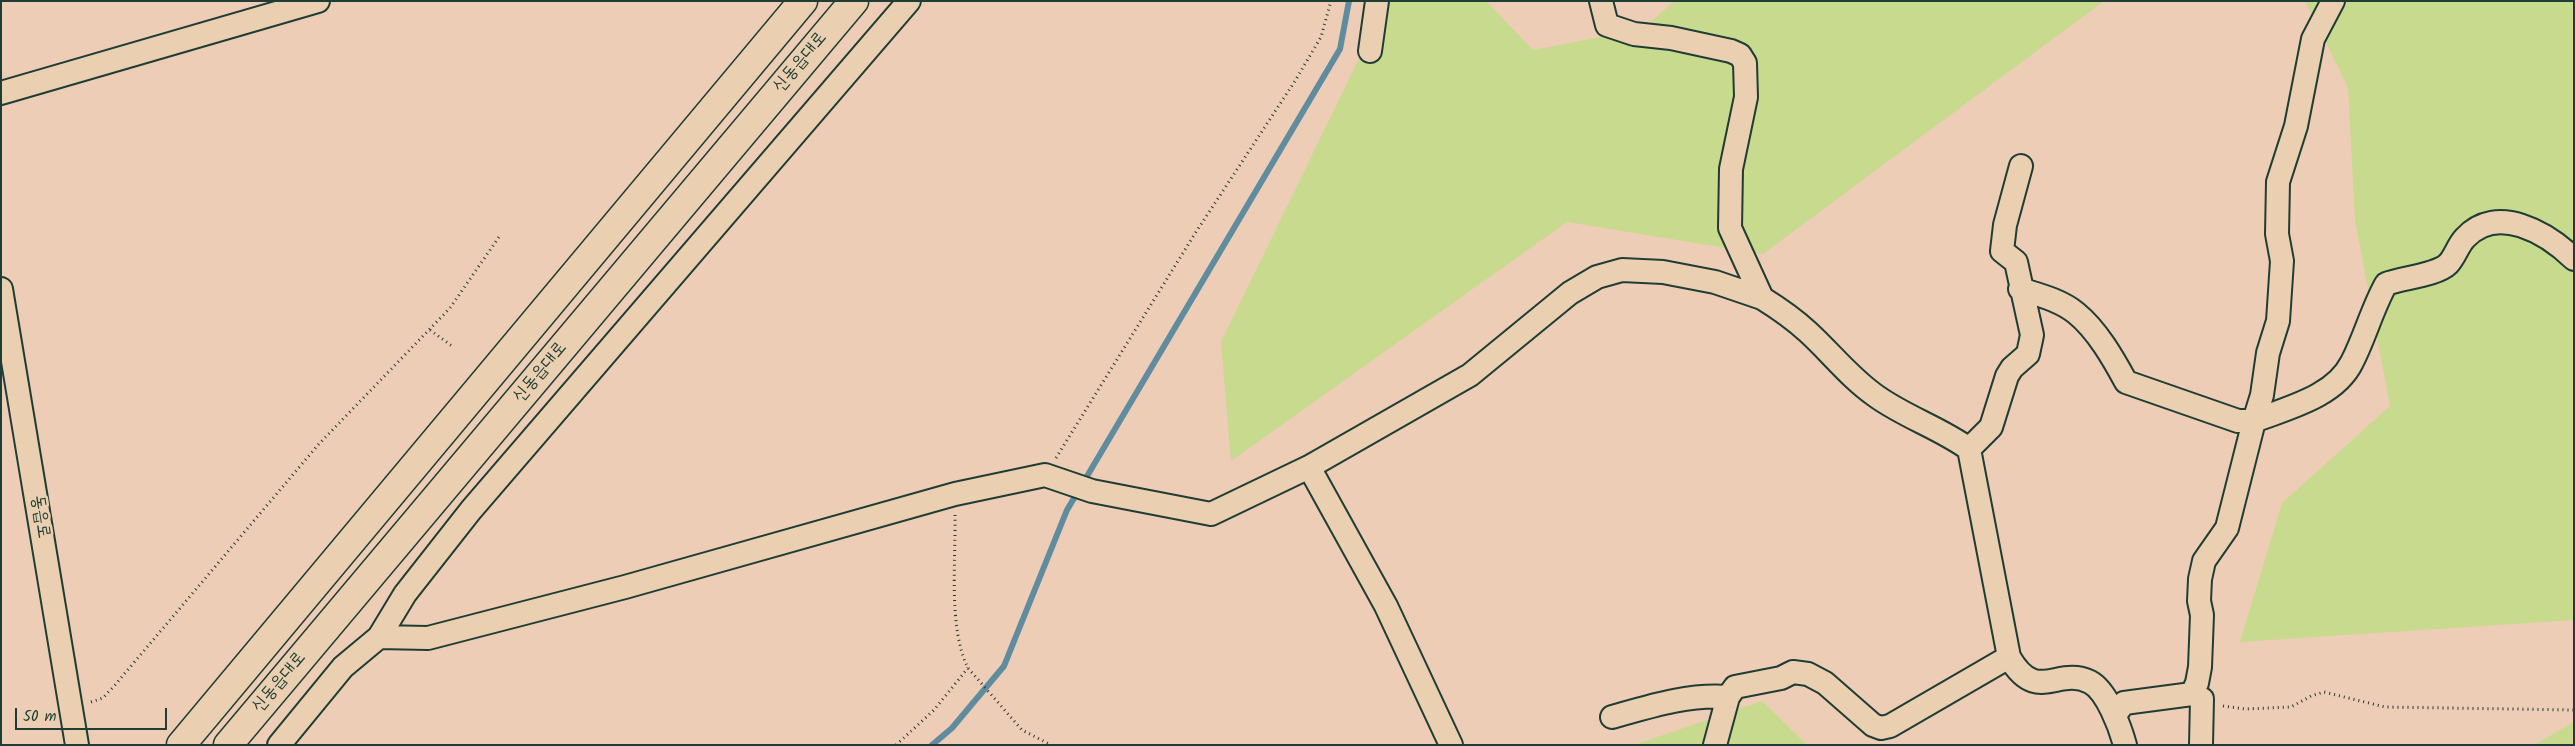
<!DOCTYPE html>
<meta charset="utf-8">
<style>
body{margin:0}
#map{position:relative;width:2575px;height:746px;overflow:hidden;background:#eecdb6;font-family:Kalam,sans-serif}
canvas{display:block}
.frame{position:absolute;inset:0;border:2px solid #1f3d34;pointer-events:none}
.scale{position:absolute;left:15px;top:708px;width:152px;height:22px;box-sizing:border-box;border:2px solid #1f3d34;border-top:0;padding-left:6px;font-size:15px;line-height:18px;white-space:nowrap;color:#1f3d34;-webkit-text-stroke:4px #eacfb1;paint-order:stroke}
</style>
<div id="map">
<canvas width="2575" height="746"></canvas>
<div class="frame"></div>
<div class="scale">50 m</div>
</div>
<script>
const context = document.querySelector('canvas').getContext('2d');
context.lineJoin = 'round';
function fillPath(path, color) {
  context.fillStyle = color;
  context.fill(path, 'evenodd');
}
function trace(path, color, width, dash) {
  context.strokeStyle = color;
  context.lineWidth = width;
  context.lineCap = dash ? 'butt' : 'round';
  context.setLineDash(dash || []);
  context.stroke(path);
}
function drawText(font, color, halo, rows, align = 'center') {
  context.font = font + ' Kalam,"Poor Story",sans-serif';
  context.lineWidth = 5;
  context.setLineDash([]);
  context.textBaseline = 'middle';
  context.strokeStyle = halo;
  context.fillStyle = color;
  for (const [text, x, y, turn = 0] of rows) {
    context.save();
    context.translate(x, y);
    context.rotate((+turn || 0) * Math.PI / 180);
    context.textAlign = isNaN(turn) ? turn : align;
    if (halo) context.strokeText(text, 0, 0);
    context.fillText(text, 0, 0);
    context.restore();
  }
}
const green = new Path2D(`
 M1387 1H1486L1533 50 1643 29 1674 1H2104L1763 254 1567 222 1231 461 1221 342Z
 M2305 1H2574V620L2240 642 2282 503 2390 406 2355 220 2348 87Z
 M1762 701 1807 745H1634Z
 M2574 722V745H2534Z`);
const stream = new Path2D(`
 M932 745 952 728 1004 666 1067 510 1340 49 1349 1`);
const path = new Path2D(`
 M430 330 452 346
 M1056 458 1196 232 1295 81 1321 37 1331 1
 M955 515C956 560 948 628 968 668L1022 730 1051 745
 M91 702 103 698 115 685 318 445 450 308 499 237
 M2223 706 2245 709 2291 707 2311 696 2324 692 2385 707 2574 710
 M896 745 934 710 968 668`);
const minor = new Path2D(`
 M909 1 471 510 405 594 379 637 428 638 625 587 955 494 1045 475 1092 491 1211 514 1309 467 1470 375 1570 293 1597 277 1622 270 1663 272 1715 282 1762 298 1730 228 1731 169 1746 97 1745 63 1740 55 1731 51 1671 38 1634 34 1607 25 1601 1
 M1370 51 1377 1
 M1 93 318 1
 M1 289 77 745
 M2020 289C2039 295 2060 300 2076 313 2097 330 2113 358 2126 382L2238 421H2254L2262 395 2268 353 2278 321 2282 261 2277 234 2278 182 2296 126 2313 39 2333 1
 M1969 449 1991 427 2007 376 2012 368 2028 354 2032 335 2016 262 2002 251 2005 225 2021 166
 M1309 467 1386 606 1451 745
 M2009 657C2037 705 2057 666 2090 682 2107 691 2120 727 2125 745
 M2192 694 2197 683 2200 667 2202 615 2199 601 2200 579 2204 561 2227 528 2254 421C2287 408 2335 397 2352 362 2365 337 2372 309 2386 284 2402 278 2437 275 2448 264 2455 257 2458 245 2465 238 2497 203 2547 233 2574 259
 M2115 715 2124 703 2192 694 2202 699 2201 745
 M1612 717C1651 706 1688 694 1728 697
 M279 745 343 667 379 637
 M1715 745 1728 697 1735 687 1781 678 1793 672 1808 674 1825 683 1873 725 1881 728 1890 726 2009 657 1969 449C1940 428 1905 417 1876 396 1850 378 1831 353 1808 332 1794 319 1778 308 1762 298`);
const major = new Path2D(`
 M181 745 803 1
 M228 745 854 1`);
const streetNames = [
 ["신동읍대로",801,63,-50],
 ["신동읍대로",541,373,-50],
 ["동읍로",39,517,81],
 ["신동읍대로",280,683,-50]
];
fillPath(green, '#c7da8e');
trace(stream, '#608ca0', 6);
trace(minor, '#1f3d34', 26);
trace(major, '#1f3d34', 31);
trace(path, '#1f3d34', 3, [1, 4]);
trace(minor, '#eacfb1', 22);
trace(major, '#eacfb1', 28);
drawText('18px', '#1f3d34', '#eacfb1', streetNames);
</script>
